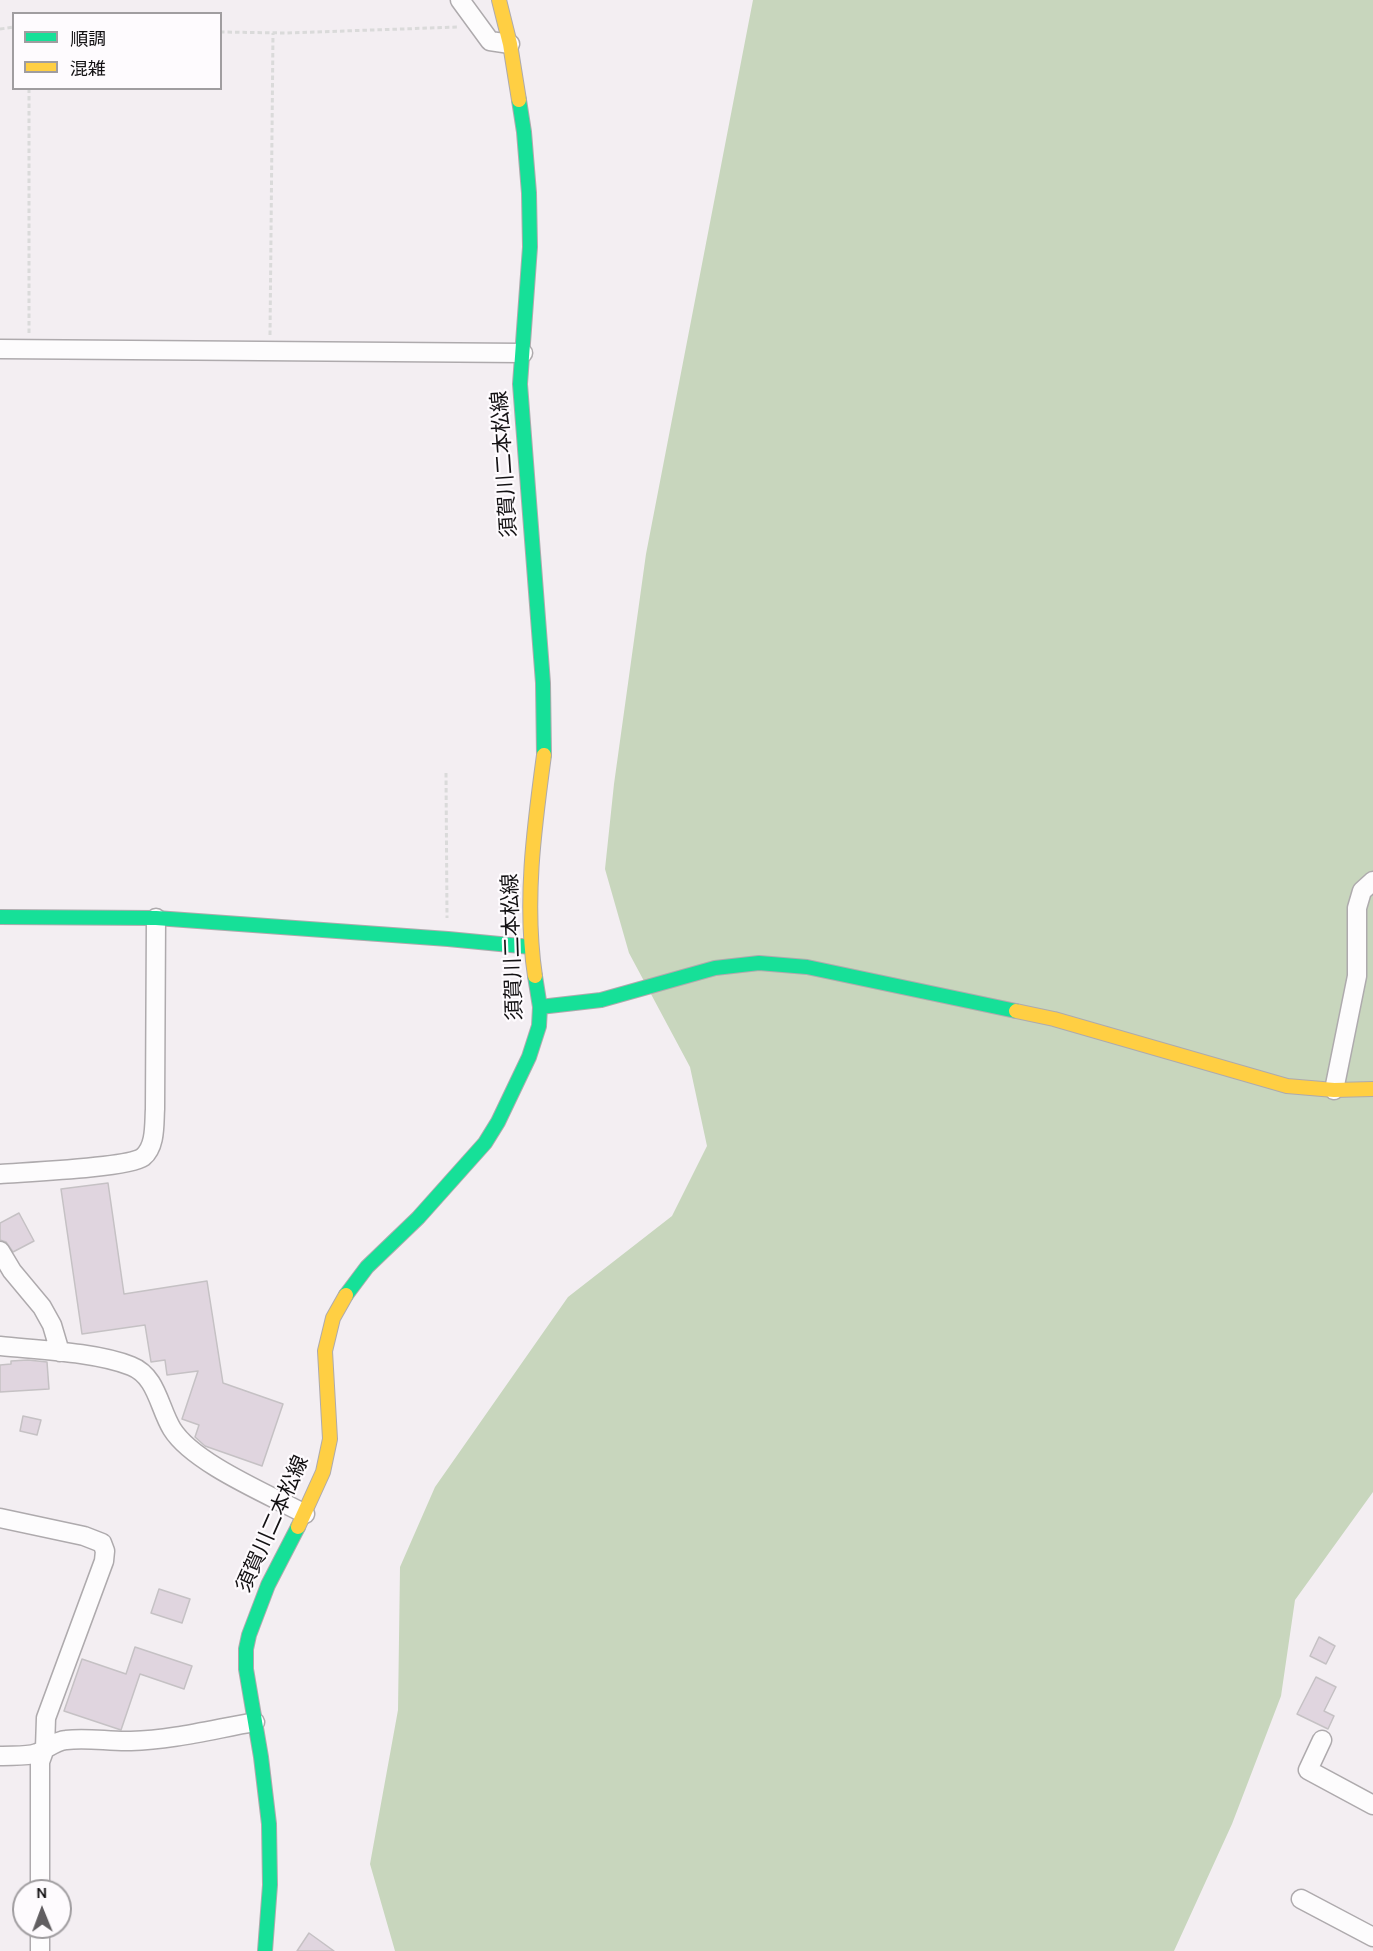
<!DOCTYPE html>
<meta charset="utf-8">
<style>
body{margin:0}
#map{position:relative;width:1373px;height:1951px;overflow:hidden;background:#f3eef2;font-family:Karla,"Noto Sans JP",sans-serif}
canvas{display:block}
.legend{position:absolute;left:12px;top:12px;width:210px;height:78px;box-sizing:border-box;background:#fefbfe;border:2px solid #a09da0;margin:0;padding:8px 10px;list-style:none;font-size:18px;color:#131113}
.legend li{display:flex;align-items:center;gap:12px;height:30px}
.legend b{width:30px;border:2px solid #a09da0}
.north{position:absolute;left:12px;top:1879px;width:60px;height:60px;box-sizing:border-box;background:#fefbfe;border:2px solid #a09da0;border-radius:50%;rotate:359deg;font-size:16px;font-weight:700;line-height:24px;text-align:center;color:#131113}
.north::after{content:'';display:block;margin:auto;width:21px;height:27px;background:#615e61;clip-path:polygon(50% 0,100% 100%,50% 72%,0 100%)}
</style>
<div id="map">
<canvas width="1373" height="1951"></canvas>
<ul class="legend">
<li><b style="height:8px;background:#16e098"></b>順調</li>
<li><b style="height:8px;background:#ffcf43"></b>混雑</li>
</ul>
<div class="north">N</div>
</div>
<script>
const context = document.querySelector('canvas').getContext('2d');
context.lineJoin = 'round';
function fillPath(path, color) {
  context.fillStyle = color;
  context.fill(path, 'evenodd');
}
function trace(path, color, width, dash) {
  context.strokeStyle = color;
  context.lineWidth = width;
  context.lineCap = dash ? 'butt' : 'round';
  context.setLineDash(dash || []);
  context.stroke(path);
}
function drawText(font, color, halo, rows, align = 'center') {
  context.font = font + ' Karla,"Noto Sans JP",sans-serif';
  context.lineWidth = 4.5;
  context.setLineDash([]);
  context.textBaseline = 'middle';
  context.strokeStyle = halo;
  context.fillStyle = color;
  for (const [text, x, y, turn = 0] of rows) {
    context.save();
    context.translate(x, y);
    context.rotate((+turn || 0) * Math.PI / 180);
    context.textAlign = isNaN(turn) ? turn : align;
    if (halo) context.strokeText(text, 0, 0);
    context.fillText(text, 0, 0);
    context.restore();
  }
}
const forest = new Path2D(`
 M753 0H1373V1492L1295 1600 1281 1696 1232 1824 1174 1951H395L370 1864 398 1710 400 1567 435 1487 568 1297 672 1216 707 1146 690 1067 629 953 605 869 614 784 646 554Z`);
const building = new Path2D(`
 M108 1183 124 1294 207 1281 223 1383 283 1404 262 1466 205 1446 195 1437 199 1425 182 1419 198 1371 167 1375 165 1360 151 1362 145 1325 82 1334 61 1189Z
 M19 1213 34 1241 13 1252 6 1242 0 1240V1223Z
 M28 1360 47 1362 49 1389 0 1392V1365L11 1364V1361Z
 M23 1416 41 1420 37 1435 20 1431Z
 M159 1589 190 1599 182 1623 151 1613Z
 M1319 1637 1335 1646 1326 1664 1310 1656Z
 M135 1647 192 1666 184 1689 140 1674 121 1730 64 1711 82 1659 126 1674Z
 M1316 1677 1336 1687 1324 1711 1334 1716 1328 1729 1297 1714Z
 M309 1933 334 1951H297Z`);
const path = new Path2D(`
 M0 29 14 27
 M220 32 286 33 459 27
 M29 333V88
 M270 335 273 33
 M446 773 447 918`);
const street = new Path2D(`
 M460 0 490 41 510 44
 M0 349 523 353
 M1334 1090 1357 976V908L1362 891 1373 881
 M0 1174C25 1172 128 1168 143 1157 156 1146 154 1124 155 1109L156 918
 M0 1251 12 1271 42 1307 52 1325 60 1352
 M0 1346C38 1350 96 1352 131 1366 157 1376 159 1408 172 1429 193 1463 268 1494 305 1514
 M0 1518 84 1536 102 1543 105 1551 104 1561 46 1718 45 1748 40 1762V1891
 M1322 1740 1308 1770 1373 1805
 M0 1756C12 1755 26 1757 37 1753 47 1749 55 1741 66 1740 88 1737 110 1742 131 1741 173 1740 214 1729 255 1722
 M1301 1899 1373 1937
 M40 1951V1927`);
const fast = new Path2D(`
 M519 100 524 132 529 193 530 247 520 384 543 683 544 755
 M0 917 156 918 448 939 531 947
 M540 1007 601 1000 715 968 759 963 807 967 1016 1011
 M346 1295 367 1267 418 1218 485 1143 498 1122 529 1057 539 1026 540 1007 535 976
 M265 1951 270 1885 269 1824 261 1757 246 1669V1649L249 1635 268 1585 298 1527`);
const slow = new Path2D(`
 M499 0 510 44 519 100
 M535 976C524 902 534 829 544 755
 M1016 1011 1054 1019 1287 1086 1334 1090 1373 1089
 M298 1527 323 1472 330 1439 325 1351 333 1318 346 1295`);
const streetNames = [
 ["須賀川二本松線",505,464,-94],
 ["須賀川二本松線",513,947,-92],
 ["須賀川二本松線",273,1524,-66]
];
fillPath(forest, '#c8d6bd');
fillPath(building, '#e0d5df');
trace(building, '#c5c1c4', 1.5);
trace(street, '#aeaaad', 21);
trace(fast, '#aeaaad', 16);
trace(slow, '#aeaaad', 16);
trace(path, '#dadada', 3, [4.5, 3]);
trace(street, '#fdfcfd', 18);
trace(fast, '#16e098', 14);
trace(slow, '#ffcf43', 14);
drawText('21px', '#131113', '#fefbfe', streetNames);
</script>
